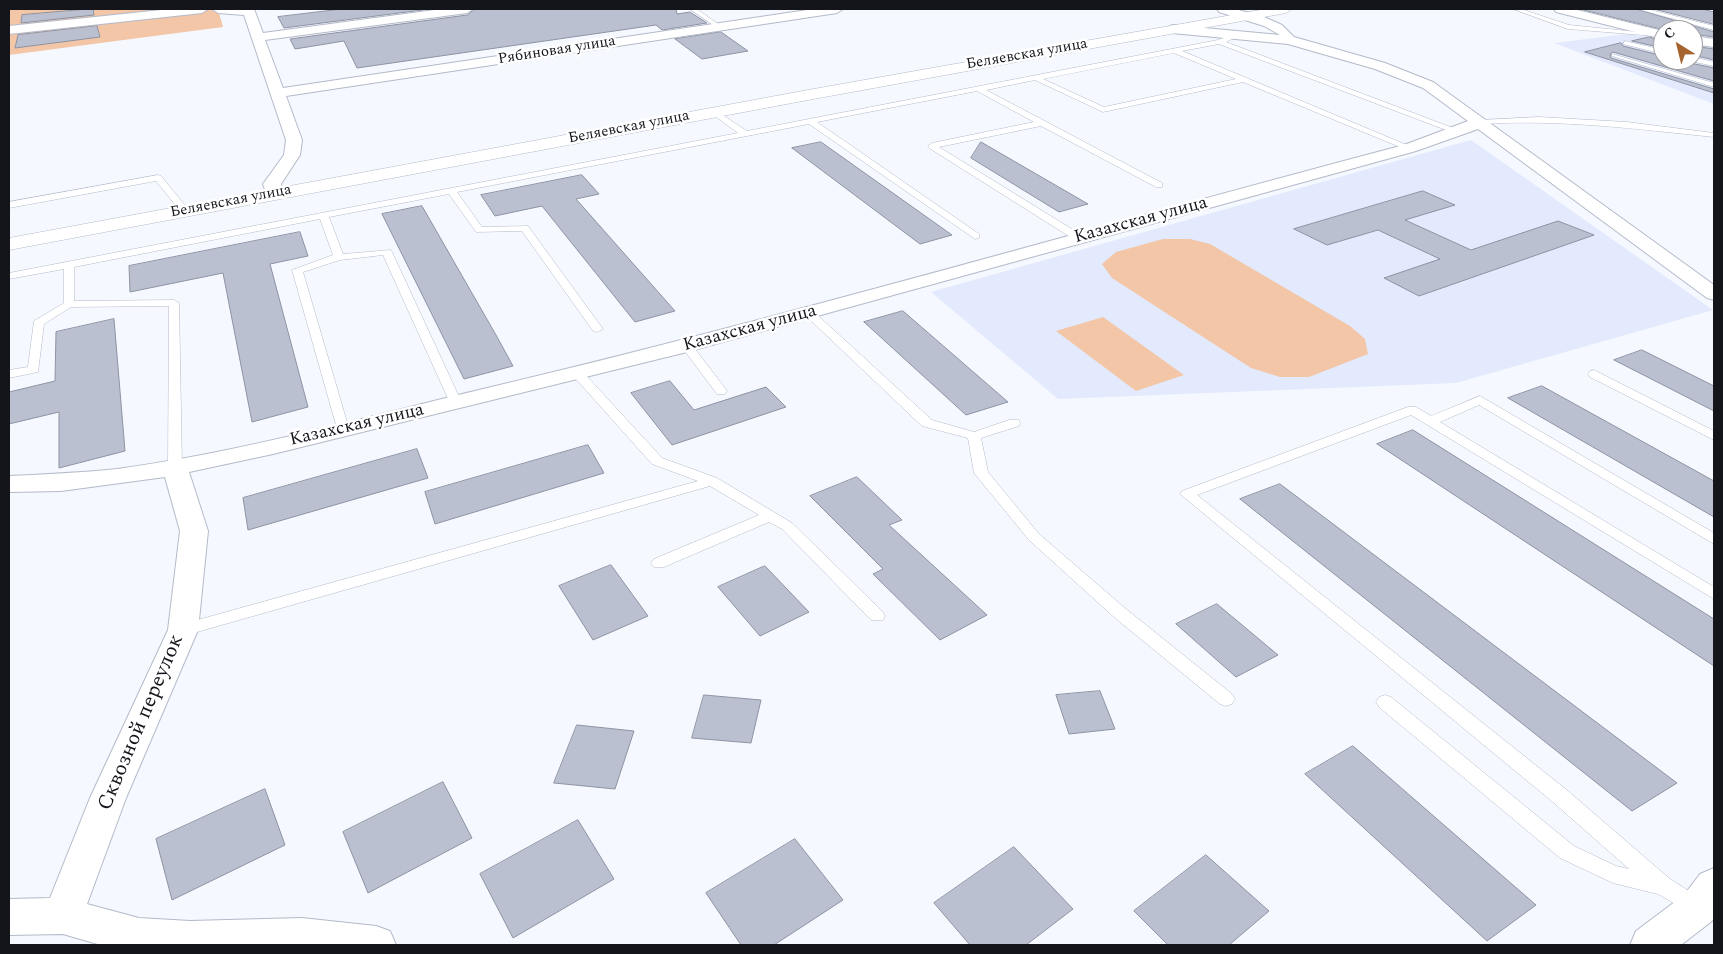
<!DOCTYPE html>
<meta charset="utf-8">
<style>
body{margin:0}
#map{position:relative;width:1723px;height:954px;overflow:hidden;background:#f5f8fe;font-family:Spectral,serif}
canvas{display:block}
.frame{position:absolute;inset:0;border:10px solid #13151b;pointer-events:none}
.north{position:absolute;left:1653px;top:20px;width:50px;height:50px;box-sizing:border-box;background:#fff;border:1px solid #a1a1a4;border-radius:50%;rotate:324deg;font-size:14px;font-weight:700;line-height:20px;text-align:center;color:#13151b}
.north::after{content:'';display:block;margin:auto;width:18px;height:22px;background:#a5642e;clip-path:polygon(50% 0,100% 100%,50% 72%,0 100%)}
</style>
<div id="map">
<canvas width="1723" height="954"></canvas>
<div class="frame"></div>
<div class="north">С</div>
</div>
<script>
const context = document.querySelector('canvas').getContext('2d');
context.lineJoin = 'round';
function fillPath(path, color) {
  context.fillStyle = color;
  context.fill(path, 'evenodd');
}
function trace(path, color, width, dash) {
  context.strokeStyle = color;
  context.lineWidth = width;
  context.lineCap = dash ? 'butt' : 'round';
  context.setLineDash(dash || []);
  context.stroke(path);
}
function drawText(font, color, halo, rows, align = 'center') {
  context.font = font + ' Spectral,serif';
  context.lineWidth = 5;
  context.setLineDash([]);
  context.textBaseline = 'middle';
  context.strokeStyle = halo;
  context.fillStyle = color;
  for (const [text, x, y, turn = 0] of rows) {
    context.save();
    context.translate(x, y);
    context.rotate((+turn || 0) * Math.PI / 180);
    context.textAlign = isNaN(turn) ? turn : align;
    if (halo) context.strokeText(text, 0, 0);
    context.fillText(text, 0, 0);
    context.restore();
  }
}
const built = new Path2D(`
 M1627 34 1663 39V60H1693V43L1714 46V104L1554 43Z
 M1471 140 1713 310 1456 383 1058 399 931 292Z`);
const green = new Path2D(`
 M9 9H218L223 27 9 55Z
 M1163 239H1190L1210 244 1350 326 1365 339 1368 354 1309 377H1280L1251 368 1112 278 1102 264 1116 252Z
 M1103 317 1184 375 1136 391 1056 331Z`);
const building = new Path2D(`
 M93 9 94 15 21 23 22 15Z
 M342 9H430L284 28 278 17Z
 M475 9H676L677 14 690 12 707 23 662 30 656 25 357 68 344 41 295 49 290 39 467 15Z
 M1580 9H1636L1714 32V37L1693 34V30H1665Z
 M1654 9H1702L1714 12V24Z
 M97 26 100 37 15 48 18 35Z
 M721 32 748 51 702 59 675 39Z
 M1649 37 1663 41V48L1632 41Z
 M1621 43 1623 46 1663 56V60H1689L1690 63 1714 68V81L1613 52 1610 54 1611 58 1714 89V93L1585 52Z
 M1693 46 1714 49V60L1693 55Z
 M821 142 952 235 920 244 792 148Z
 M981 142 1088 204 1059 212 971 158Z
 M582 175 599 194 576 199 675 311 635 322 542 206 495 216 481 195Z
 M1423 191 1455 205 1405 220 1471 250 1558 221 1594 235 1419 296 1384 278 1440 259 1378 230 1327 245 1294 229Z
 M422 206 496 335 513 366 464 379 382 214Z
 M300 232 308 256 270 264 308 407 252 422 223 273 130 292 129 266Z
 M903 311 1008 402 966 415 864 322Z
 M114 319 125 451 59 468V412L9 424V392L55 381 56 332Z
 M1642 350 1714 386V411L1614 360Z
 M670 381 694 410 766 387 786 407 672 445 631 393Z
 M1542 386 1714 481V517L1508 398Z
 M1413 430 1714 619V666L1377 444Z
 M588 445 604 473 435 524 425 492Z
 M417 449 428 478 248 530 243 498Z
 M857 477 902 520 889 525 987 615 940 640 873 574 883 569 810 496Z
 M1280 484 1677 783 1632 811 1240 499Z
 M611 565 648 616 593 640 559 586Z
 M765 566 809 612 760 636 718 587Z
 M1217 604 1278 655 1236 677 1176 624Z
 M1100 691 1115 729 1069 734 1056 695Z
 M704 695 761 700 751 743 692 738Z
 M577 725 634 731 615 789 554 783Z
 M1353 746 1536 905 1487 941 1305 774Z
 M443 782 472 838 368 893 343 832Z
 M265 789 285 845 172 900 156 839Z
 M578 820 614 879 513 938 480 874Z
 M795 839 843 900 774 945H741L706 893Z
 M1014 847 1073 909 1026 945H970L934 903Z
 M1206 855 1269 911 1229 945H1168L1134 911Z`);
const service = new Path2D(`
 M690 9H697L721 26 716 27Z
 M1513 9H1521L1569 25 1658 34 1655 36 1568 29Z
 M1638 9H1647L1714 26V30Z
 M1234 34 1236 37 1226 42 1461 131 1454 133 1219 44 1182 51 1414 148 1407 150 1243 82 1103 112 1035 80 986 90 1162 183V187H1156L1041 126 939 147 1083 236V240H1075L929 148 928 146 932 143 1034 122 977 91 817 122 979 234V238L975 239 809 124 457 192 482 227 528 226 603 329 597 332 593 331 522 231 476 232 449 194 329 217 343 254 391 250 462 403 460 406 456 407 450 403 383 255 340 260 303 272 349 429 348 432H338L292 270 333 255 320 219 74 267V301L174 300 179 303 182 468 180 471 175 472 168 468 169 306 71 307 44 324 38 372 9 378V370L28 367 34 321 64 303V269L9 279V273L738 133 712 114V110H715L747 131 1218 40ZM1174 53 1236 79 1104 107 1043 79Z
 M1625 41 1663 50V54L1623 44Z
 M1612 54 1714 83V87L1612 56Z
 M1693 57 1714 62V66L1690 61 1693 60Z
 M1539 117 1627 122 1714 133V137C1636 129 1560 119 1481 124L1477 122 1481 120Z
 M158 175 161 176 188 209V213H182L156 181 9 208V202Z
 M809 310 813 311 932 420 974 432 1009 420H1019L1020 423 1019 426 981 438 988 472 1039 534 1126 609 1232 694 1235 699 1232 704 1226 706 1220 704 1114 617 1029 540 974 473 968 438 922 426 805 315 803 313Z
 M687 343 691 344 725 388 727 391 725 394H717L681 346Z
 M1594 370 1714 431V440L1590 377 1588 374 1590 371Z
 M579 371 583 372 662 458 717 478 792 523 883 612 885 616 883 620H871L782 529 769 522 664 567H654L651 563 654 559 759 515 710 486 183 636 177 634 175 630 177 626 183 624 698 481 652 464 575 378 573 375 575 372Z
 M1480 396 1714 533V544L1479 405 1440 422 1714 587V599L1411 415 1197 495 1568 791 1670 879 1703 900 1706 907 1703 914 1696 916 1658 894 1613 883 1560 858 1379 707 1376 702 1379 697 1385 695 1391 697 1574 846 1616 866 1629 869 1554 803 1180 494 1182 491 1408 407H1416L1431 416Z`);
const minor = new Path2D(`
 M171 9H208L202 13 9 34V26Z
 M212 9H254L263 33 442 9H473L467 13 265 40 283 88 814 9H843L837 13 286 96 302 140 300 155 281 184 283 194 280 198H268L263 184 284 155 286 140 244 15 218 13Z
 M1217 9H1235L1264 17 1282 25 1294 37 1385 63 1433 82 1714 285V300L1707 298 1478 129 1416 151 683 353 273 454 189 472 208 531 198 630 126 798 87 904 139 918 190 921 302 918 376 926 390 931 396 945H101L63 934 9 935V899L50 898 90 798 168 630 180 531 165 477 61 491 9 492V476C45 474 81 473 117 469 241 452 362 418 483 389 792 316 1097 226 1404 145L1468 121 1423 88 1375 69 1288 44 1172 33 1166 29 1172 25 1280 35 1264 26 1219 12Z
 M1554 9H1573L1663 31V39L1556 12Z
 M1693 36 1714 39V47L1693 44Z
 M1714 868V918L1712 921 1681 945H1630L1636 931 1684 895 1700 874Z`);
const primary = new Path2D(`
 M1266 9H1292L1286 13 808 100 9 250V238L808 90Z`);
const farStreetnames = [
 ["Рябиновая улица",557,51,-9],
 ["Беляевская улица",1027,55,-10],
 ["Беляевская улица",629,128,-11],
 ["Беляевская улица",231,202,-11]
];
const streetNames = [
 ["Казахская улица",1141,221,-15],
 ["Казахская улица",750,329,-15],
 ["Казахская улица",357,426,-13]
];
const nearStreetnames = [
 ["Сквозной переулок",142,723,-67]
];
fillPath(built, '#e3eafd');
fillPath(green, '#f2c6a6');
fillPath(building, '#bac0d0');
trace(building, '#8d93a3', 1);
trace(service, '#b3bac9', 1);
trace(minor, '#b3bac9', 2);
trace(primary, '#b3bac9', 1);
fillPath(service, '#fff');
fillPath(minor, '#fff');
fillPath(primary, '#fff');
drawText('15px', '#13151b', '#fff', farStreetnames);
drawText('18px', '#13151b', '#fff', streetNames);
drawText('21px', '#13151b', '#fff', nearStreetnames);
</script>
